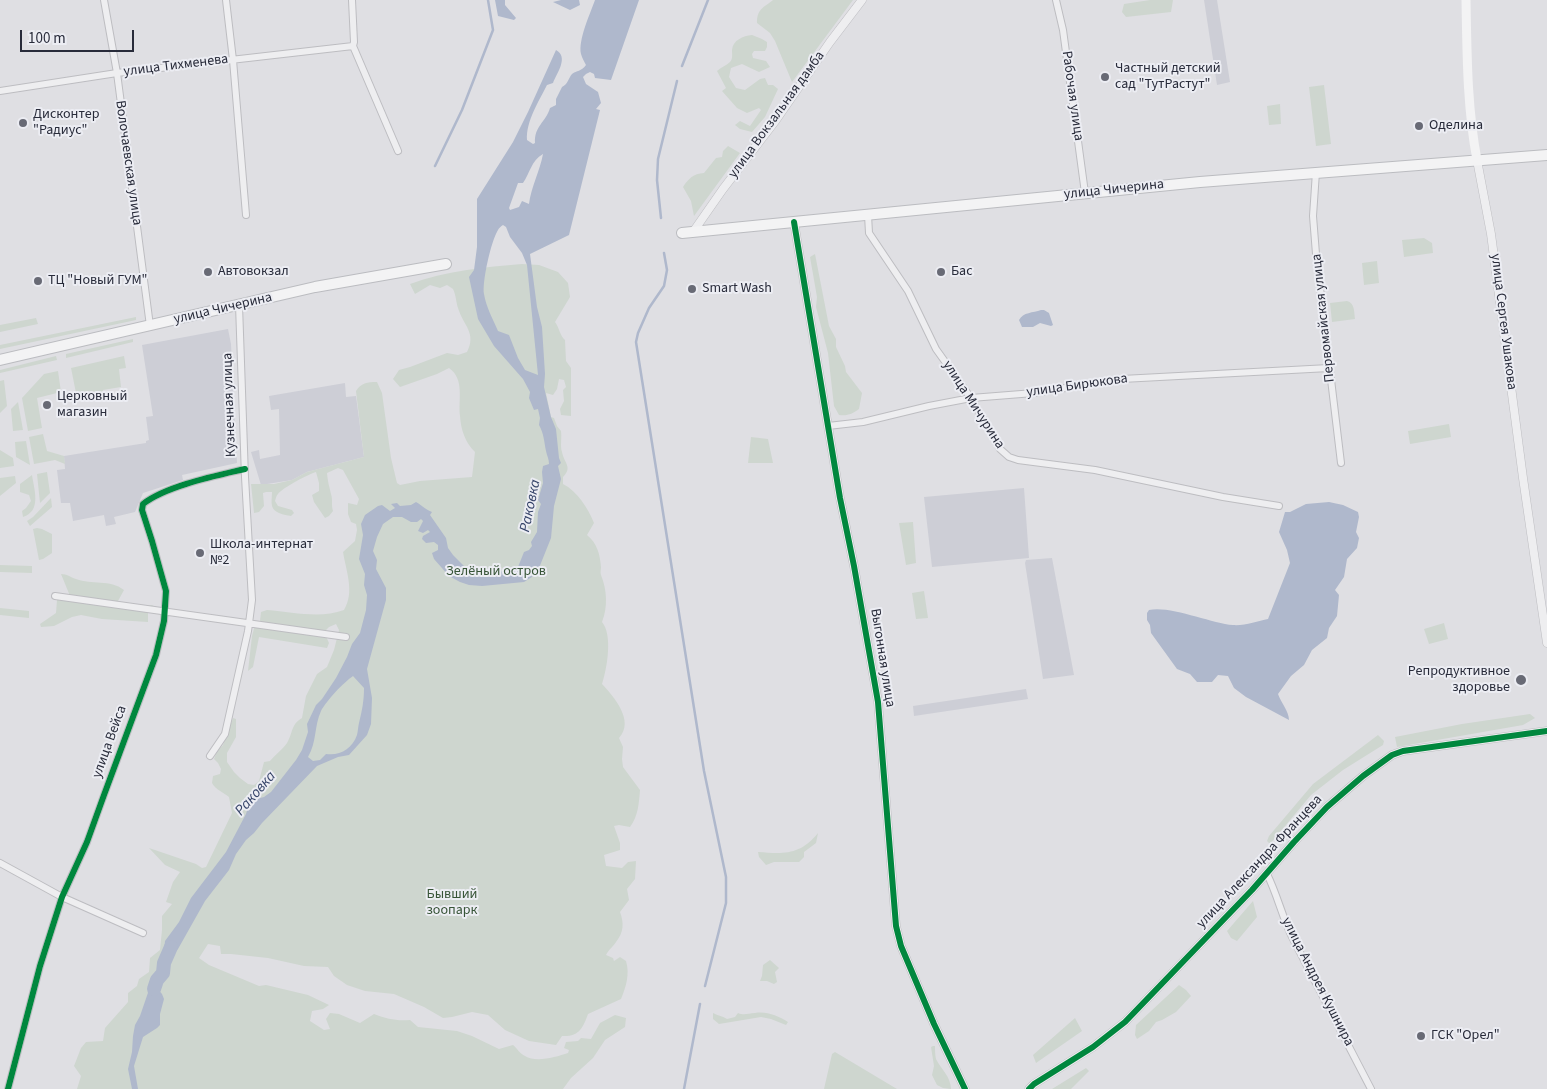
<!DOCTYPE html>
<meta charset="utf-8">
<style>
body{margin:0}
#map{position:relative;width:1547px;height:1089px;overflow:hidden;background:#dfdfe3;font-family:"Source Sans 3",sans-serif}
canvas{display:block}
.scale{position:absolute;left:20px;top:30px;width:114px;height:22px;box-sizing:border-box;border:2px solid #282b3a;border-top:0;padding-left:6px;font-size:15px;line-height:18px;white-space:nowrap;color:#282b3a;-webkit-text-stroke:4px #ecedf3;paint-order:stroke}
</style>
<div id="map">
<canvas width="1547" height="1089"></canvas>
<div class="scale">100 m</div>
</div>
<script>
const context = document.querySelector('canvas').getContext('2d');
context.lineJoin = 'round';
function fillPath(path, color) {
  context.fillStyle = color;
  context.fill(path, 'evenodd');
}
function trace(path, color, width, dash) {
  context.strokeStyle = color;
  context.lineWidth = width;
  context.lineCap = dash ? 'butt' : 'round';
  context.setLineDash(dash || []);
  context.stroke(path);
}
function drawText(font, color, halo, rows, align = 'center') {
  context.font = font + ' "Source Sans 3",sans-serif';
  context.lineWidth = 4;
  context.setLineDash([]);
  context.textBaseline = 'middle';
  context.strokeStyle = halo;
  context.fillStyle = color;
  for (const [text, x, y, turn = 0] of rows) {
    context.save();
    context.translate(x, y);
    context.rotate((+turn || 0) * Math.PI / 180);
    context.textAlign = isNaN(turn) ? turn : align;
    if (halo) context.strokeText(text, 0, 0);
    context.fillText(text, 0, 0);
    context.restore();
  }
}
const built = new Path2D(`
 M1204 0H1217L1230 82 1217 85Z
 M228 329 231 344 237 463 182 475 183 480 143 493 135 512 114 517 116 524 106 526 104 515 73 521 70 503H61L57 470 65 469 64 456 146 443V441L149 440 146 417 153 416 142 345Z
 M345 383 346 397 356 396 364 457 307 472 292 480 261 485 251 452 259 450 260 459 280 455 279 409 271 410 269 396Z
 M1024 488 1029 558 932 567 924 497Z
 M1052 558 1074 675 1043 679 1025 563 1026 560Z
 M1026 689 1028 699 914 716 913 706Z`);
const green = new Path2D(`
 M773 0H853L792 82 775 41 770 33 757 23C757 9 763 8 773 0Z
 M1150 0H1173L1171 12 1126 17 1122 12 1124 4Z
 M752 35 762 39 767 42V47L765 51H754L752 54 753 58 766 61 770 67 759 72 742 64 731 68 729 77 736 88 745 90 760 79 765 78 768 85H773L778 89 765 117 752 132 740 129 735 125 740 121 750 126 761 110 759 108 747 113 737 108 722 91 726 88 717 71C721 67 726 66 730 62 733 59 732 54 732 50 733 40 743 36 752 35Z
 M1324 85 1331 144 1316 146 1309 87Z
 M1280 104 1281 124 1269 125 1267 106Z
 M728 146 740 153 694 216 691 201 683 187C689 178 693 174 704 173L716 158 722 157 723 151Z
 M1424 238 1432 243 1433 253 1404 257 1402 240Z
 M815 254 829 326 836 339V347L845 366 846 372 862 393 859 409C852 414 848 416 839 415L834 406 828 353 816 307 817 297 810 257Z
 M1377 261 1379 283 1364 285 1362 263Z
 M522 264 539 265 558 272 568 283 570 297 555 322C559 327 560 336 565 340L566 361 571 368V416L561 415 560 409 564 401 563 390 566 387 564 380 559 379 557 389 553 395 546 393 551 417 554 418 557 426 561 431C562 438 560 446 562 452 564 463 573 467 563 477V484C577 491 588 508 594 523L587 535C597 543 600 554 601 567 601 570 600 572 601 575 607 590 608 607 602 622 613 635 607 669 602 684 614 697 635 721 619 738L623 747 622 759 623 767 640 790C639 803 638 817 630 827L619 825 614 826 620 843V850L604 855 606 866 622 868 628 862 636 861 635 879 627 889 629 900 620 912C624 923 624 932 616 942 613 947 609 949 606 955L613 958 614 961 620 957 626 961C630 974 626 987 621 999L588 1014C583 1028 579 1037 562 1036L556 1045 529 1041 505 1030 488 1015 472 1012 452 1017 443 1018 424 1007 394 994 365 991 347 985 334 976 328 967 304 966 268 958 231 954H221L220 946 208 944 199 958 209 965 259 986 266 985 308 995 329 1005 323 1009 312 1011 310 1021 324 1030 330 1029 326 1019 330 1013 339 1014 360 1023 374 1014C387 1019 396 1021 410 1020L418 1027 457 1031 472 1036 499 1049 513 1045C517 1048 520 1054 525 1056 536 1063 556 1057 568 1053L569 1050 564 1048 566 1042 578 1041 581 1038 591 1039 600 1023 615 1015 626 1018 625 1027 605 1040 593 1058 571 1078 563 1089H77L81 1076 74 1066 81 1048 86 1042 103 1041 105 1028 128 1002V993L137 986 139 979 149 972 150 958 160 950 162 930V916L172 904 166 902 173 882 180 872 165 865 149 848 196 864 202 868 206 867 232 813 229 797C223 792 216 790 212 783L213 776 220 774 221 769 218 763 214 759 217 751 223 745 233 718 236 719V737L227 753V762L234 772 240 778 248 784 254 785 259 781 264 762 270 761C275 755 283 749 287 743 293 733 291 724 302 718L306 696 317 674 327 667 334 650 339 630 336 624 329 627 324 632 329 643 327 648 259 637 253 667 248 671 252 636 256 621H260L261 612 267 610C293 612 320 619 344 610 355 592 346 571 343 552L355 541 357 530 356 524 351 522 348 514V503L357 505 359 499 343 470 338 468 327 473C328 483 329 485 331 494 333 500 331 505 333 511L329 516 325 518 314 502 312 495 319 491V483L316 472C309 474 282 488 278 494 276 496 276 498 275 501L278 506 292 510 294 513 291 516C284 515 274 513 272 506 271 502 272 496 272 492H266L263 493 264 506 259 512 254 513 251 484H274L292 480 307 472 364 457 356 391C361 383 367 382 377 382L382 393 391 458 397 483 400 485 420 481 472 477 475 452C465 442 461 430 460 416 458 400 465 379 449 368L437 374 400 387 393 379 399 370 410 367 447 353 458 355 467 352C477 333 463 325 458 308 456 302 456 295 453 289L447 285 440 288 430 285 415 294 410 284C445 271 485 267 522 264Z
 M1347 301C1355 303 1354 312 1355 319L1332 322 1330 303Z
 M136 317V320L0 349V345Z
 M36 318 38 324 0 332V325Z
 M133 339V342L66 358V354Z
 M56 356 57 360 0 373V370Z
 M124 356 126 368 119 369 121 387 103 390V394L77 398 71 368Z
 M58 371 61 392 37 398 42 428 28 431 22 398 44 374Z
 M4 380 7 406 0 413V381Z
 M18 402 23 430 13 431 11 409Z
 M1449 424 1451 437 1410 444 1408 431Z
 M43 434 47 451 64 456 65 464 55 460 34 464 29 437Z
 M751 437 768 439 773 463H748Z
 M26 441 30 465 16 457 15 442Z
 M0 450 13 458 14 466 0 468Z
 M47 472 50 493 40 503 37 474Z
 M32 475C34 489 42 511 23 517L22 511 26 508 31 501 29 495 20 492V484Z
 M15 476 16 483 0 496V478Z
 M51 498 52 507 30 526 27 521 33 517Z
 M913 522 916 563 906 565 899 523Z
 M37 528 42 529 52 534V553L43 559 39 560 33 529Z
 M0 565 32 566V573L0 572Z
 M61 574C67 574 70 577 76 579 92 585 110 579 124 590L118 601 123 609 144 607 152 605 155 607V609L148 613V622L102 619 81 615 72 617 54 626 41 627 40 624 56 613 57 600 70 601V596Z
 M924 591 928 618 916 619 912 593Z
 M0 608 29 611V618L0 615Z
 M1444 623 1448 639 1429 644 1424 629Z
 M1530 714 1535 718 1523 725 1397 747 1395 737 1462 724Z
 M1378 735 1384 741 1383 745 1343 770 1311 795 1270 844 1267 841 1269 836 1313 784Z
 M818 833 816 843 804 852V857L799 862H774L766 865 759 857 758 852C785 854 800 855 818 833Z
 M1253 901 1257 917 1237 941 1231 938 1227 931Z
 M770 960 779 968 775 972 777 982 774 984 767 981H760L762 976 763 965Z
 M1179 985 1186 990 1191 996 1176 1012 1162 1020 1156 1022 1149 1031 1137 1039 1135 1035 1136 1025Z
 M713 1013C718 1016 723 1016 727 1019L735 1017 738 1013C745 1016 748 1013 755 1013 767 1011 778 1016 788 1022L786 1025 771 1019 761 1017 719 1024 713 1019Z
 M1075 1018 1082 1031 1036 1063 1033 1055Z
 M933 1046H935C935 1050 935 1055 936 1059 941 1069 951 1077 951 1089L943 1088 937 1085 932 1075 934 1066 931 1047Z
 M835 1052 897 1089H824L832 1054Z
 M1086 1068 1089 1071 1071 1089H1052Z`);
const water = new Path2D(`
 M495 0H505V5L516 18 514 20 498 16Z
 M561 0H579L580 5 570 10 553 2Z
 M595 0H639L611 80 595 78 594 74 590 72 586 74 583 77 586 84 598 92 601 103 596 109 600 110 569 235 530 254 537 307 542 327 545 374 544 387 551 417 556 429 559 458 561 463 558 466 561 479 554 506 551 538 539 568 532 577 524 582 482 586 469 585 460 582 449 576 434 559 432 553 438 550V545L434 542 426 543 422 539 423 536 430 532 428 530 423 533 418 531 423 521 421 519 417 522H411L402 517H393L383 524 377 537 373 551 377 560 376 569 386 588V600L367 669 372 698 371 724 367 735 349 755 338 757 317 766 262 823 254 833 246 840 236 854 229 870 205 901 178 949 164 963 163 961 165 941 179 922 191 898 226 852 246 814 249 804 256 799 264 797 271 792 296 760 302 750 308 732 307 724 316 705 322 699 336 678 347 657 352 644 360 633 366 610 367 595 364 585 365 574 359 559 363 535 361 524 365 515 378 506 382 505 390 511 395 508 391 504 397 503 400 506 411 505 416 502C422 505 424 509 432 512L430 515 446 538 448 548 453 555 467 569 473 572 501 571 505 574 510 570 513 571 518 567 524 552 529 550 532 546 531 542 537 532 538 512 541 504 538 500 543 483 542 472 543 466 549 464C549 459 547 456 546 451 544 441 544 434 539 425L540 418 538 409 534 410 529 398 530 392 523 379 494 346 478 319 469 277 474 270 477 247V199L513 142 528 112 556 50C569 57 557 73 553 83L547 85C539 101 526 121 527 140L533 144 535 143C534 126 546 122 550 108L556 105V99L562 87C568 84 568 79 572 74 577 70 581 72 586 65 584 61 582 58 581 54 578 40 590 14 595 0ZM543 154C540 171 531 187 529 204L522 201 519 207 510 210 509 208 518 183H523C530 173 531 161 543 154ZM503 225 506 227 510 237 522 253 527 265 538 375 525 370 518 358 509 335 498 331C493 319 486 307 484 294 482 282 491 241 498 230 499 228 501 226 503 225ZM353 676 364 688C364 701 362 711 359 723 358 727 358 731 357 735 352 749 340 756 326 754L320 760 313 761 308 757C317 742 314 726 321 711 327 700 343 683 353 676Z
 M1041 310H1044L1049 313 1053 325 1051 326 1040 323 1033 327H1022L1019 320C1023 312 1033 313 1041 310Z
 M1329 502 1343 505 1358 512 1359 517 1356 532 1359 538 1357 548 1347 559 1344 577 1335 590 1339 595 1337 616 1329 628 1327 638 1312 650 1304 665 1291 676 1278 694C1281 703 1289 711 1289 720L1246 697 1234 688 1228 676 1218 675 1212 682H1197L1190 674 1177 669 1151 633 1150 625 1147 620V613L1149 610C1169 605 1211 623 1233 625 1244 626 1258 621 1268 619L1290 563 1287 550 1279 532 1285 512H1290L1306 504Z
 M161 971 164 976 158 982 156 987 162 994 164 999 160 1014V1025L157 1028 143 1037 134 1066 138 1089H132L128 1069 132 1052 133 1036 135 1025 140 1016 151 984 156 974Z`);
const stream = new Path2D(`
 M682 66 708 0
 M435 166 462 110 493 30 488 0
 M661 218 657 180 658 159 677 81
 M664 253 667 270 664 286 649 308 638 333 636 342 704 771 726 877V903L705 986
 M684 1089 700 1004`);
const river = new Path2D(`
 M154 989 157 980 163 973 164 963 171 947`);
const minor = new Path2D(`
 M104 0 117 73 150 326
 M226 0 233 60 246 215
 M352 0 354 42 353 46 398 151
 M1056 0 1063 30 1085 193
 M0 91 117 73 353 46
 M1316 172 1313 216 1316 254 1341 463
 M868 215 869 233 908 291 936 349 971 398 1000 449 1009 457 1018 460 1095 470 1223 497 1279 506
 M828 426 863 422 929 406 971 398 1034 393 1122 379 1329 368
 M55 596 346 637
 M210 756 225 734 248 631 252 600 245 477 239 305
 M0 863 62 897 143 933
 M1267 874C1277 894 1282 916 1292 937L1371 1089
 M8 1089 40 966 62 897 87 842 104 795 156 655 164 621 166 591 152 541 142 510 143 504C166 486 215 476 245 469`);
const tertiary = new Path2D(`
 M1477 160 1491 234 1523 478 1547 643
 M794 222 840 498 854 566 878 702 896 926 901 946 934 1024 965 1089
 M693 232 723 189 776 120 830 42 862 0
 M1029 1089 1034 1084 1093 1047 1125 1022 1252 890 1294 842 1327 807 1363 776 1392 755 1403 751 1547 731`);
const secondary = new Path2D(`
 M1466 0C1467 54 1467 107 1477 160`);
const primary = new Path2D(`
 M682 233 1200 182 1547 155
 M0 360 315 287 446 264`);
const cycleway = new Path2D(`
 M794 222 840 498 854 566 878 702 896 926 901 946 934 1024 965 1089
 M8 1089 40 966 62 897 87 842 104 795 156 655 164 621 166 591 152 541 142 510 143 504C166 486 215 476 245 469
 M1029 1089 1034 1084 1093 1047 1125 1022 1252 890 1294 842 1327 807 1363 776 1392 755 1403 751 1547 731`);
const markers = [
 [1105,77,5,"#686a75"],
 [23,123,5,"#686a75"],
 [1419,126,5,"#686a75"],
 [208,272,5,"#686a75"],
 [941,272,5,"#686a75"],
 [38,281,5,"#686a75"],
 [692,289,5,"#686a75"],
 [47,405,5,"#686a75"],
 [200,553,5,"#686a75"],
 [1521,680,6,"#686a75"],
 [1421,1036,5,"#686a75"]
];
const streetNames = [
 ["улица Тихменева",176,66,-7],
 ["Рабочая улица",1072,96,82],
 ["улица Вокзальная дамба",777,115,-54],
 ["Волочаевская улица",128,163,82],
 ["улица Чичерина",1114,190,-6],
 ["улица Чичерина",223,309,-13],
 ["Первомайская улица",1324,318,-96],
 ["улица Сергея Ушакова",1503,322,83],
 ["улица Бирюкова",1077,386,-8],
 ["Кузнечная улица",230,405,-92],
 ["улица Мичурина",973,405,57],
 ["Выгонная улица",882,658,81],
 ["улица Вейса",110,742,-70],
 ["улица Александра Францева",1260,862,-47],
 ["улица Андрея Кушнира",1317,982,63]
];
const poiNames = [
 ["Частный детский",1115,69],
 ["сад \"ТутРастут\"",1115,85],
 ["Дисконтер",33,115],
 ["\"Радиус\"",33,131],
 ["Оделина",1429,126],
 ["Автовокзал",218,272],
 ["Бас",951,272],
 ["ТЦ \"Новый ГУМ\"",48,281],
 ["Smart Wash",702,289],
 ["Церковный",57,397],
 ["магазин",57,413],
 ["Школа-интернат",210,545],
 ["№2",210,561],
 ["Репродуктивное",1510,672,"right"],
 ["здоровье",1510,688,"right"],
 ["ГСК \"Орел\"",1431,1036]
];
const parkNames = [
 ["Зелёный остров",496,572],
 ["Бывший",452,895],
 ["зоопарк",452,911]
];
const waterNames = [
 ["Раковка",531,506,-78],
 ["Раковка",256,794,-49]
];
fillPath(built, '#cdced6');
fillPath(green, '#ced6cf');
fillPath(water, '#afb8cc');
trace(stream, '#afb8cc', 2.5);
trace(river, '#afb8cc', 14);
trace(minor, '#bdbdc1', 8);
trace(tertiary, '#bdbdc1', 9);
trace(primary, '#bbbcc0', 12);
trace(minor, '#eeeef0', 6);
trace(tertiary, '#eeeef0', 8);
trace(secondary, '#f3f3f4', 9);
trace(primary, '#f3f3f4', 10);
trace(cycleway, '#00873e', 6);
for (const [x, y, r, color] of markers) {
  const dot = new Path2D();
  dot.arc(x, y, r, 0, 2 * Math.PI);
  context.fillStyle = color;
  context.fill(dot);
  trace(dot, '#ecedf3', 2);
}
drawText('14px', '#282b3a', '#ecedf3', streetNames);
drawText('14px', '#282b3a', '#ecedf3', poiNames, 'left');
drawText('14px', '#375437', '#ecedf3', parkNames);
drawText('italic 15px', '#364469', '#ecedf3', waterNames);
</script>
